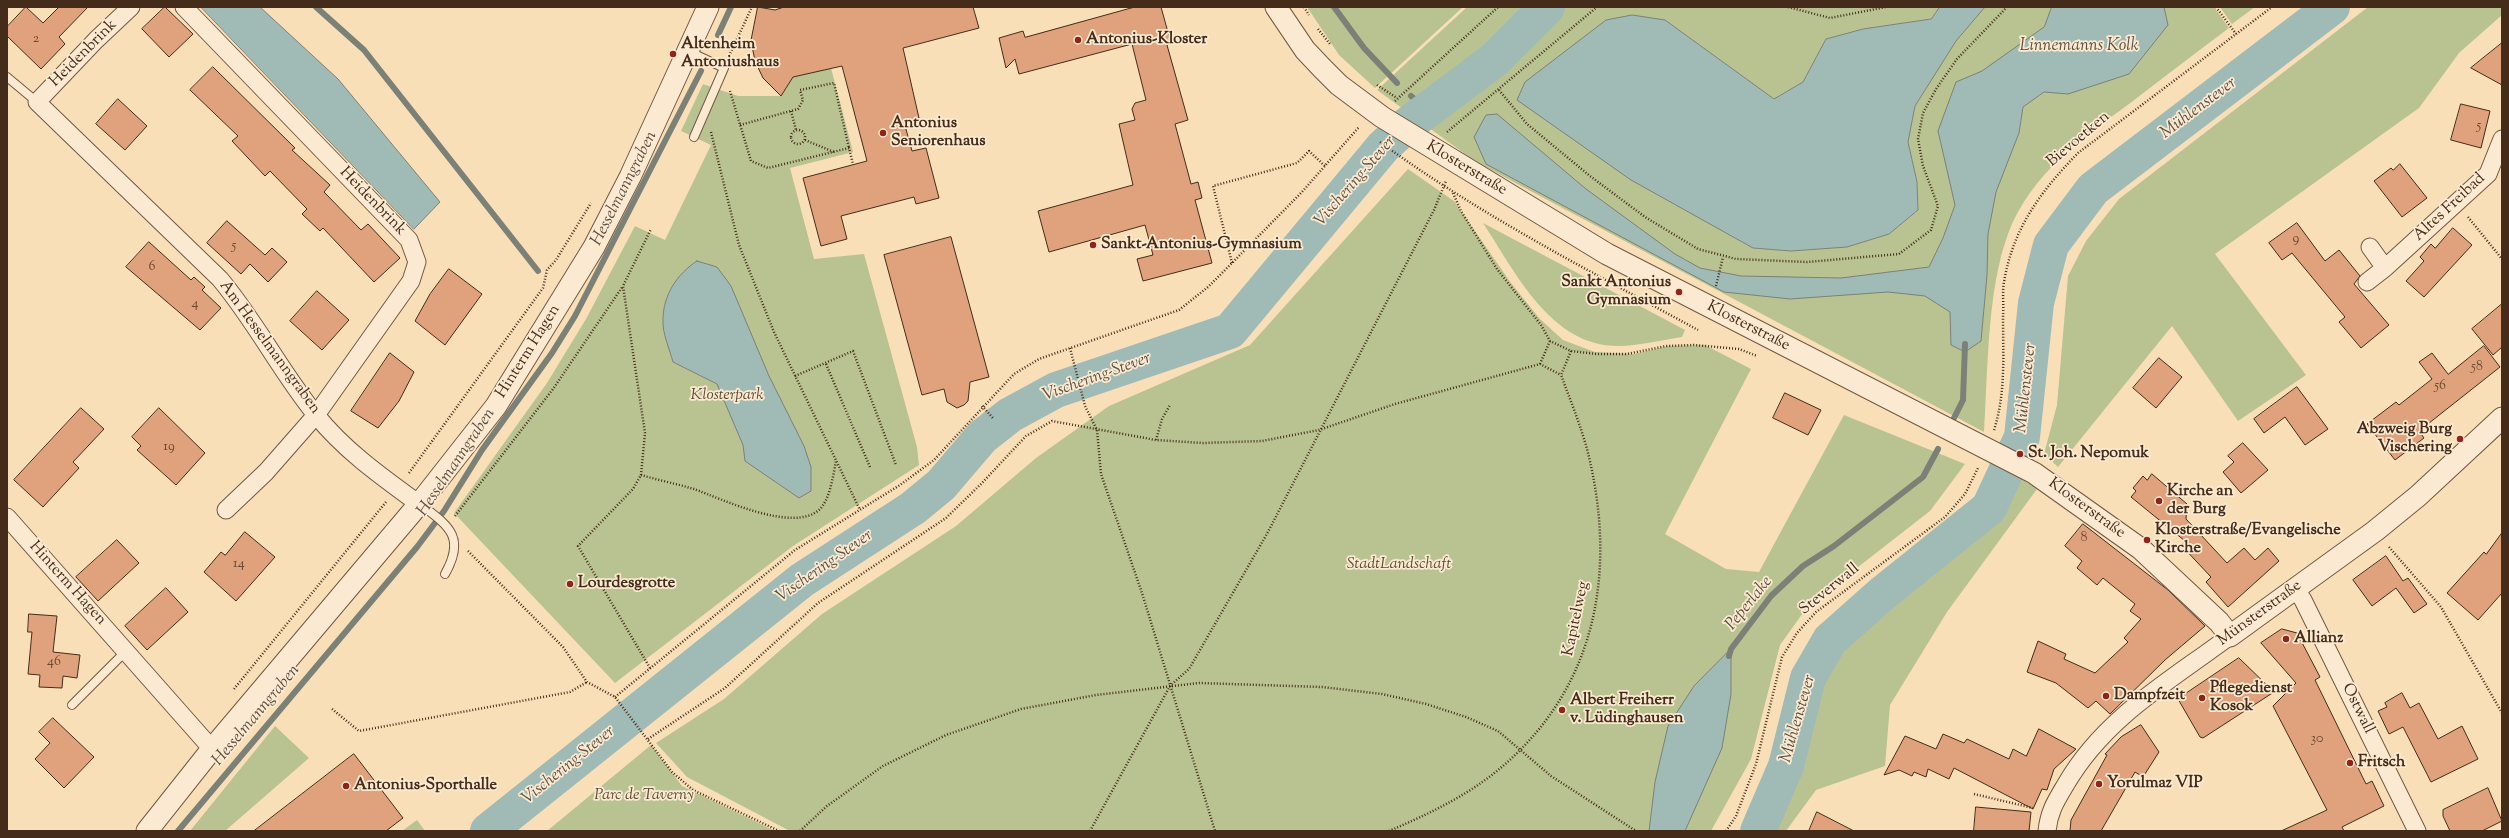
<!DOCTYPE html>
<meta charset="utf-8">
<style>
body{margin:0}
#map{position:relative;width:2509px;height:838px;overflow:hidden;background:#f9dfb8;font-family:"Sorts Mill Goudy",serif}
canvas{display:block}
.frame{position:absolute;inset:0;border:8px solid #452b19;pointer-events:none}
</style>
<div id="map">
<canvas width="2509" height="838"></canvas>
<div class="frame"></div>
</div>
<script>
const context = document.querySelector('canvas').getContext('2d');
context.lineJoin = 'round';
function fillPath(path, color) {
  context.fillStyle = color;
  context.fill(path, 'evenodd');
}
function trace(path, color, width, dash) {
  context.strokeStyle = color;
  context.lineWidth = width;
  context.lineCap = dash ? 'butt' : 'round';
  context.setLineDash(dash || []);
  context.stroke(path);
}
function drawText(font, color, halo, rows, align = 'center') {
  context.font = font + ' "Sorts Mill Goudy",serif';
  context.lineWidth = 3.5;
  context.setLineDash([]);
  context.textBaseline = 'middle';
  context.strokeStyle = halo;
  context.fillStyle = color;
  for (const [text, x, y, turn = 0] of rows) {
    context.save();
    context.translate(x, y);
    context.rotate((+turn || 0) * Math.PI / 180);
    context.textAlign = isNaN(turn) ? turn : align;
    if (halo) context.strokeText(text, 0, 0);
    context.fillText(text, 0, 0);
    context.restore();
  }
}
const green = new Path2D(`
 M1307 7H1463L1375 88 1339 55Z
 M1467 7H1940L1931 19 1863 29 1826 39 1803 82 1774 99 1665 20H1606L1570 49 1753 248 1791 251 1847 247 1889 234 1918 210 1917 182 1908 142 1915 106 1956 41 1985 7H2214L2229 28C2197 52 2165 76 2133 101 2083 138 2031 173 2008 234 1987 291 1988 370 1984 432L1476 162 1377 90Z
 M2220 7H2255L2232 24Z
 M2368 7H2502V15L2459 53 2419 108 2215 254 2306 375 2238 421 2172 326 2058 467 2044 454 2057 405 2068 276 2086 241 2119 199Z
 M831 68 853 152 790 168 814 259 864 254 917 447 919 465 793 546 615 683 454 513 547 383 586 319 635 226 665 240 711 145 681 131 703 84 738 96H781L793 77Z
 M1408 169 1454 201 1511 283 1540 319 1563 340 1595 352 1634 354 1668 346 1705 345 1751 369 1665 534 1726 569 1759 572 1844 415 1965 464 1930 511 1808 606 1780 645 1751 759 1711 831H790L687 777 656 743 724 699 822 614 956 526 1036 458 1109 406 1250 345Z
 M1483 223 1685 330 1682 337C1662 340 1642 345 1622 346 1552 349 1516 273 1483 223Z
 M2020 478 2037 489 1947 612 1890 705 1885 766 1816 790 1786 831H1774L1788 801 1815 688 1841 646 2000 515Z
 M275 726 309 758 225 831H190Z
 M651 745 682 786 775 831H547Z
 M417 820 425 831H402Z`);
const water = new Path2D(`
 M201 7H260L338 79 440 202 414 229Z
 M1940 7H1985L1956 41 1915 106 1908 142 1917 182 1918 210 1889 234 1847 247 1791 251 1753 248 1631 180 1517 100 1525 82 1606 20 1632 15 1665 20 1774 99 1803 82 1826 39 1863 29 1931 19Z
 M2052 7H2164L2168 25 2129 74 2068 94 2044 92 2023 107 2019 133 1996 192 1988 234 1987 275 1981 341 1965 352 1951 345 1950 312 1925 296 1888 292 1790 299 1724 292 1486 164 1474 137 1486 115 1497 114 1586 189 1675 254 1700 268 1741 276 1841 278 1929 267 1943 238 1955 205 1938 131 1956 82 1982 71 2044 27Z
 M697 261 717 267 731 286 769 376 804 446 811 467V491L799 498 745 461 743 445 717 384 673 362C670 350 662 333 663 320 663 295 677 274 697 261Z
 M1731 649V694L1722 748 1685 831H1649L1655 782 1668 726 1694 686Z`);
const stream = new Path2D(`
 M316 7 364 50 538 271
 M1334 7 1364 48 1397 83
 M718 35 731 7
 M1411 96 1428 110
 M1954 418 1963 400 1965 344
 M1729 656 1731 649 1771 596 1803 566 1834 546 1923 477 1938 449
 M178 831 417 547 444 511 482 450 552 353 575 316 701 71`);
const river = new Path2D(`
 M488 831 802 580 913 508 941 485 982 437 1010 415 1056 390 1230 331 1383 147 1406 126 1494 60 1547 7
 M1758 831 1786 766 1808 678 1830 640 1883 593 1989 508 2022 437 2036 303 2051 245 2093 189 2332 7`);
const building = new Path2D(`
 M26 7 43 23 59 7H88L59 37 65 44 41 69 7 36V27Z
 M165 7 193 34 169 57 142 29Z
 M758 7 775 10 784 7H973L979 28 903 48 919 118 904 122 912 151 926 148 939 198 916 204 914 197 841 216 847 239 821 246 803 178 867 161 842 66 793 77 781 96 763 78 755 61 751 41Z
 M1135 7H1161L1169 36 1170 44 1167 45 1188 120 1175 124 1191 184 1198 182 1202 198 1195 200 1212 263 1143 281 1137 259 1153 255 1145 225 1049 252 1038 211 1133 185 1119 124 1135 120 1132 109 1135 103 1146 100 1132 44 1019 74 1015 59 1006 68 999 38 1023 31 1025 37Z
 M2502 43V85L2471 68Z
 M213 67 295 148 292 150 330 185 324 192 361 230 368 224 400 258 374 282 323 228 320 231 302 214 307 209 270 171 265 176 232 141 238 136 190 90Z
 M118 99 147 126 125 150 96 124Z
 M2461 104 2490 111 2481 148 2451 140Z
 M2400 164 2427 198 2402 217 2374 181 2391 168 2393 170Z
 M227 221 265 255 272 248 287 262 268 282 250 264 241 274 207 243Z
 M2297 223 2325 261 2339 250 2360 276 2354 284 2389 325 2361 348 2339 322 2345 317 2292 253 2282 260 2269 243Z
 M2453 228 2472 245 2424 297 2406 281 2424 261 2420 257 2431 244 2435 248Z
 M951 237 989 377 970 382 968 401 964 405 957 408 947 402 944 389 922 395 884 255Z
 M149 242 191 280 194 277 205 287 202 290 221 308 200 330 126 267Z
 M449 269 482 294 445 345 415 321 430 294Z
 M317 291 349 320 322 350 290 321Z
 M2502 304V347L2493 355 2472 329Z
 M2484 346 2500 367 2419 431 2424 438 2395 460 2367 424 2396 402 2399 405 2432 379 2419 362 2432 353 2448 374Z
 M390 353 414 372 399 401 378 428 351 411Z
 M2159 358 2182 377 2156 408 2133 388Z
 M2297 387 2328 429 2305 445 2285 417 2264 433 2254 419Z
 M1785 393 1821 410 1808 435 1773 418Z
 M81 408 104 429 73 462 79 468 43 507 14 480Z
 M159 408 205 453 176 485 137 450 141 446 132 437Z
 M2243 443 2268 470 2241 493 2223 472 2234 462 2228 456Z
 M2152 474 2187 504 2186 519 2227 563 2244 548 2255 560 2268 548 2279 561 2228 607 2206 582 2211 577 2181 545 2185 541 2131 497 2136 491 2133 488 2143 476 2147 480Z
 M2083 524 2168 590 2205 626 2165 660 2110 714 2096 701 2088 708 2056 683 2027 672 2038 641 2066 654 2064 659 2095 673 2128 642 2124 638 2141 619 2130 611 2135 604 2103 578 2097 585 2077 568 2082 561 2065 546Z
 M245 532 275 557 236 601 204 572 221 552 225 555Z
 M2502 533V593L2478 620 2447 593 2484 552 2486 554Z
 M117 540 139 563 98 601 76 577Z
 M2386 556 2403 581 2408 578 2427 604 2414 613 2396 588 2372 606 2353 580Z
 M166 588 188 612 147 650 125 626Z
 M29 614 57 616 53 652 80 655 77 678 63 676 62 688 39 687 40 675 28 674 32 632H28Z
 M2282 629 2297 633 2320 677 2315 680 2366 784 2372 781 2384 806 2342 827 2344 831H2281L2327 810 2273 706 2296 683 2261 643Z
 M2239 658 2274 692 2203 738 2200 737 2178 699Z
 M2402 693 2410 708 2419 703 2438 739 2462 726 2478 759 2431 782 2403 727 2389 734 2378 711 2387 707 2385 703Z
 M53 718 94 757 64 788 35 759 50 743 39 732Z
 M2141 725 2159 752 2143 777 2135 772 2101 831H2070L2071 820 2107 755 2105 754 2121 737Z
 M2039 729 2076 749 2054 769 2047 790 2042 789 2033 809 1954 768 1949 779 1928 769 1926 777 1914 772 1912 776 1899 770 1884 775 1905 736 1936 749 1943 734 1964 743 1967 739 2009 759 2013 749 2026 756Z
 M354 754 403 818 386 831H254Z
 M2488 788 2502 821 2482 831H2450L2443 816V810Z
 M1976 807 2031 812 2029 831H1974Z
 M1817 812 1854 831H1809Z`);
const path = new Path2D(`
 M1304 7 1309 15
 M1788 7 1830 18 1886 7
 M2216 7 2236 34
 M1318 29 1330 44
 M729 56 752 7
 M1377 85 1397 98
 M1499 90 1527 124 1590 176 1645 217 1698 249 1736 259 1807 262 1899 254 1931 230 1938 206 1923 166 1918 139 1923 113 1936 89 1957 59 2007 7
 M730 91 751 161 768 168 849 148 853 164
 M1395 101 1498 7
 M791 111 796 130
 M740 125 798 109 803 100 800 90 834 83 849 148
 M791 137a7 7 0 1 1 14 0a7 7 0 1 1-14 0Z
 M711 132 739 245 774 332 860 510
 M1447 132 1597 7
 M805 140 834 152
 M1380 142C1480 215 1590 271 1698 330
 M1453 193 1461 211 1497 269 1541 325 1550 341 1571 351 1597 354H1627L1666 346 1694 345 1739 349 1757 356
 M2468 217 2502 259
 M1232 263 1213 186 1297 163 1309 151 1325 166
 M1716 286 1723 257
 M1070 348 1085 406 1097 430 1101 474 1142 593 1215 831
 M826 364 870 467
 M1540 364 1550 341
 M795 376 853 351 896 465
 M982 406 993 418
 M1994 430C2006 393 2003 353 2003 315 2004 305 2002 293 2004 282 2013 228 2041 191 2078 153L2272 7
 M1156 440 1162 419 1170 405
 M409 473 543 288 547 270 556 260 591 203
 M641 475C658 480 677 484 694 489 722 499 792 533 819 510 830 500 833 476 836 461
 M455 516 553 389 623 286
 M2389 547 2441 607 2502 713
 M468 551 563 647 587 682 615 697 672 772 693 790 779 831
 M650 668 578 546 633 489 641 475 645 433 623 286 651 229
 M234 689 386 502
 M615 697 795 550 900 485 934 460 1014 374 1039 359 1179 310 1208 287 1232 263 1302 192 1359 127
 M332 709 359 731 570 692 587 682
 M648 739 725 688 818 603 946 518 982 483 1026 436 1052 421 1156 440 1203 443 1262 441 1319 430 1395 404 1540 364 1561 375
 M1974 794 2033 808
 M800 831 827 806 883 766 946 735 1021 709 1096 695 1199 683 1322 687 1382 694 1426 704 1466 717 1498 731 1551 776 1636 831
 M1090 831 1170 686 1189 669 1268 532 1434 210 1446 181
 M1389 831C1429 814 1471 794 1504 765 1599 683 1617 566 1587 449 1580 424 1570 399 1561 375L1571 351
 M1726 831 1736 816 1756 764 1782 657 1797 633 1816 612 1945 517 1965 494 1978 468`);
const service = new Path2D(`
 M688 51 724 68 694 137
 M7 77 37 102
 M420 504C449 526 466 537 445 574
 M72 705 126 651`);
const minor = new Path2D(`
 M131 7 96 40 37 102 220 279C256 322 281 372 316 415 345 451 382 477 419 504
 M184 7 409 240 417 262 411 281 316 415 266 472 226 510
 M2370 247 2385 268 2488 174 2502 139
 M2367 282 2385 268
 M7 517 212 749
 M2295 588 2303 600 2417 831
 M2047 831C2049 811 2056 801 2066 784 2105 717 2170 681 2230 636`);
const tertiary = new Path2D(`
 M1276 7 1305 50 1322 68 1339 85 1382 117 1607 254 2034 473 2141 549 2219 622 2230 636 2375 531 2418 496 2502 418
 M147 831 212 749 419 504 496 406 594 247 630 177 708 7`);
const markers = [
 [1078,40,4,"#8f2418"],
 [673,54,4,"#8f2418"],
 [883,133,4,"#8f2418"],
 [1093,245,4,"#8f2418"],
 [1679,292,4,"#8f2418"],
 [2460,439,4,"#8f2418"],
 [2020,454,4,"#8f2418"],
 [2159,501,4,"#8f2418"],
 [2147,540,4,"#8f2418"],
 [570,584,4,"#8f2418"],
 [2286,639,4,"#8f2418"],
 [2106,696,4,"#8f2418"],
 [2202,698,4,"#8f2418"],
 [1562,710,4,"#8f2418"],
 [2350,763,4,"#8f2418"],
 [2099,784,4,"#8f2418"],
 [346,786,4,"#8f2418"]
];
const numberNames = [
 ["2",36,40],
 ["5",2479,127],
 ["9",2296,240],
 ["5",234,247],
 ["6",152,268],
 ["4",195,305],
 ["58",2477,368],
 ["56",2440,387],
 ["19",169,448],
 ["8",2084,539],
 ["14",239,565],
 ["46",54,663],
 ["30",2317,740]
];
const poiNames = [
 ["Antonius-Kloster",1086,40],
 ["Altenheim",681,45],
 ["Antoniushaus",681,63],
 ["Antonius",891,124],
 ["Seniorenhaus",891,142],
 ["Sankt-Antonius-Gymnasium",1101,245],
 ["Sankt Antonius",1671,283,"right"],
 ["Gymnasium",1671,301,"right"],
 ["Abzweig Burg",2452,430,"right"],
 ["Vischering",2452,448,"right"],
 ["St. Joh. Nepomuk",2028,454],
 ["Kirche an",2167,492],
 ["der Burg",2167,510],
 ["Klosterstraße/Evangelische",2155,531],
 ["Kirche",2155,549],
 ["Lourdesgrotte",578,584],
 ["Allianz",2294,639],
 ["Pflegedienst",2210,689],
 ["Kosok",2210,707],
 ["Dampfzeit",2114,696],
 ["Albert Freiherr",1570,701],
 ["v. Lüdinghausen",1570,719],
 ["Fritsch",2358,763],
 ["Yorulmaz VIP",2107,784],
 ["Antonius-Sporthalle",354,786]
];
const streetNames = [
 ["Heidenbrink",84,54,-45],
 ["Bievoetken",2079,140,-40],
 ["Klosterstraße",1466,169,31],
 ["Heidenbrink",372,202,46],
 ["Altes Freibad",2450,208,-43],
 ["Klosterstraße",1748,327,27],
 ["Am Hesselmanngraben",269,348,54],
 ["Hinterm Hagen",529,352,-58],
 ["Klosterstraße",2086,509,36],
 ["Hinterm Hagen",67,584,48],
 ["Steverwall",1830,590,-39],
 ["Münsterstraße",2260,614,-36],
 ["Kapitelweg",1577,619,-78],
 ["Ostwall",2357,709,64]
];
const parkNames = [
 ["Klosterpark",727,396],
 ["StadtLandschaft",1399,565],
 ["Parc de Taverny",644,796]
];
const waterNames = [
 ["Linnemanns Kolk",2079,47],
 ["Mühlenstever",2199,109,-37],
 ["Vischering-Stever",1356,182,-49],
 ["Hesselmanngraben",625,189,-63],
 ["Vischering-Stever",1097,378,-20],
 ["Mühlenstever",2027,388,-84],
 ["Hesselmanngraben",457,463,-56],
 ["Vischering-Stever",825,567,-35],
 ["Peperlake",1750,604,-51],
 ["Hesselmanngraben",257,716,-50],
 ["Mühlenstever",1799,719,-74],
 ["Vischering-Stever",569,766,-39]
];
fillPath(green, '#b9c392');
fillPath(water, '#a0bbb6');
trace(water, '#7c8177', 1);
trace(stream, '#7c8177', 6);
trace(river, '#a0bbb6', 36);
fillPath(building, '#dfa27d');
trace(building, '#452b19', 1);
trace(service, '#725841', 10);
trace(minor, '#725841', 19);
trace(tertiary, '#725841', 23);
trace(path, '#452b19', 2.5, [1, 2]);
trace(service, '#fbead1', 8);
trace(minor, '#fbead1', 17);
trace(tertiary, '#fbead1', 21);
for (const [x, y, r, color] of markers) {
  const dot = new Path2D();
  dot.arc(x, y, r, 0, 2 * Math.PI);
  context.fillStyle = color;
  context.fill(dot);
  trace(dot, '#fbead1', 1.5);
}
drawText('14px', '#6c4932', null, numberNames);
drawText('bold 16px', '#452b19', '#fbead1', poiNames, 'left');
drawText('16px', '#452b19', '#fbead1', streetNames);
drawText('italic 16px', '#5c4931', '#fbead1', parkNames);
drawText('italic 17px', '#5c4f40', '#fbead1', waterNames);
</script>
